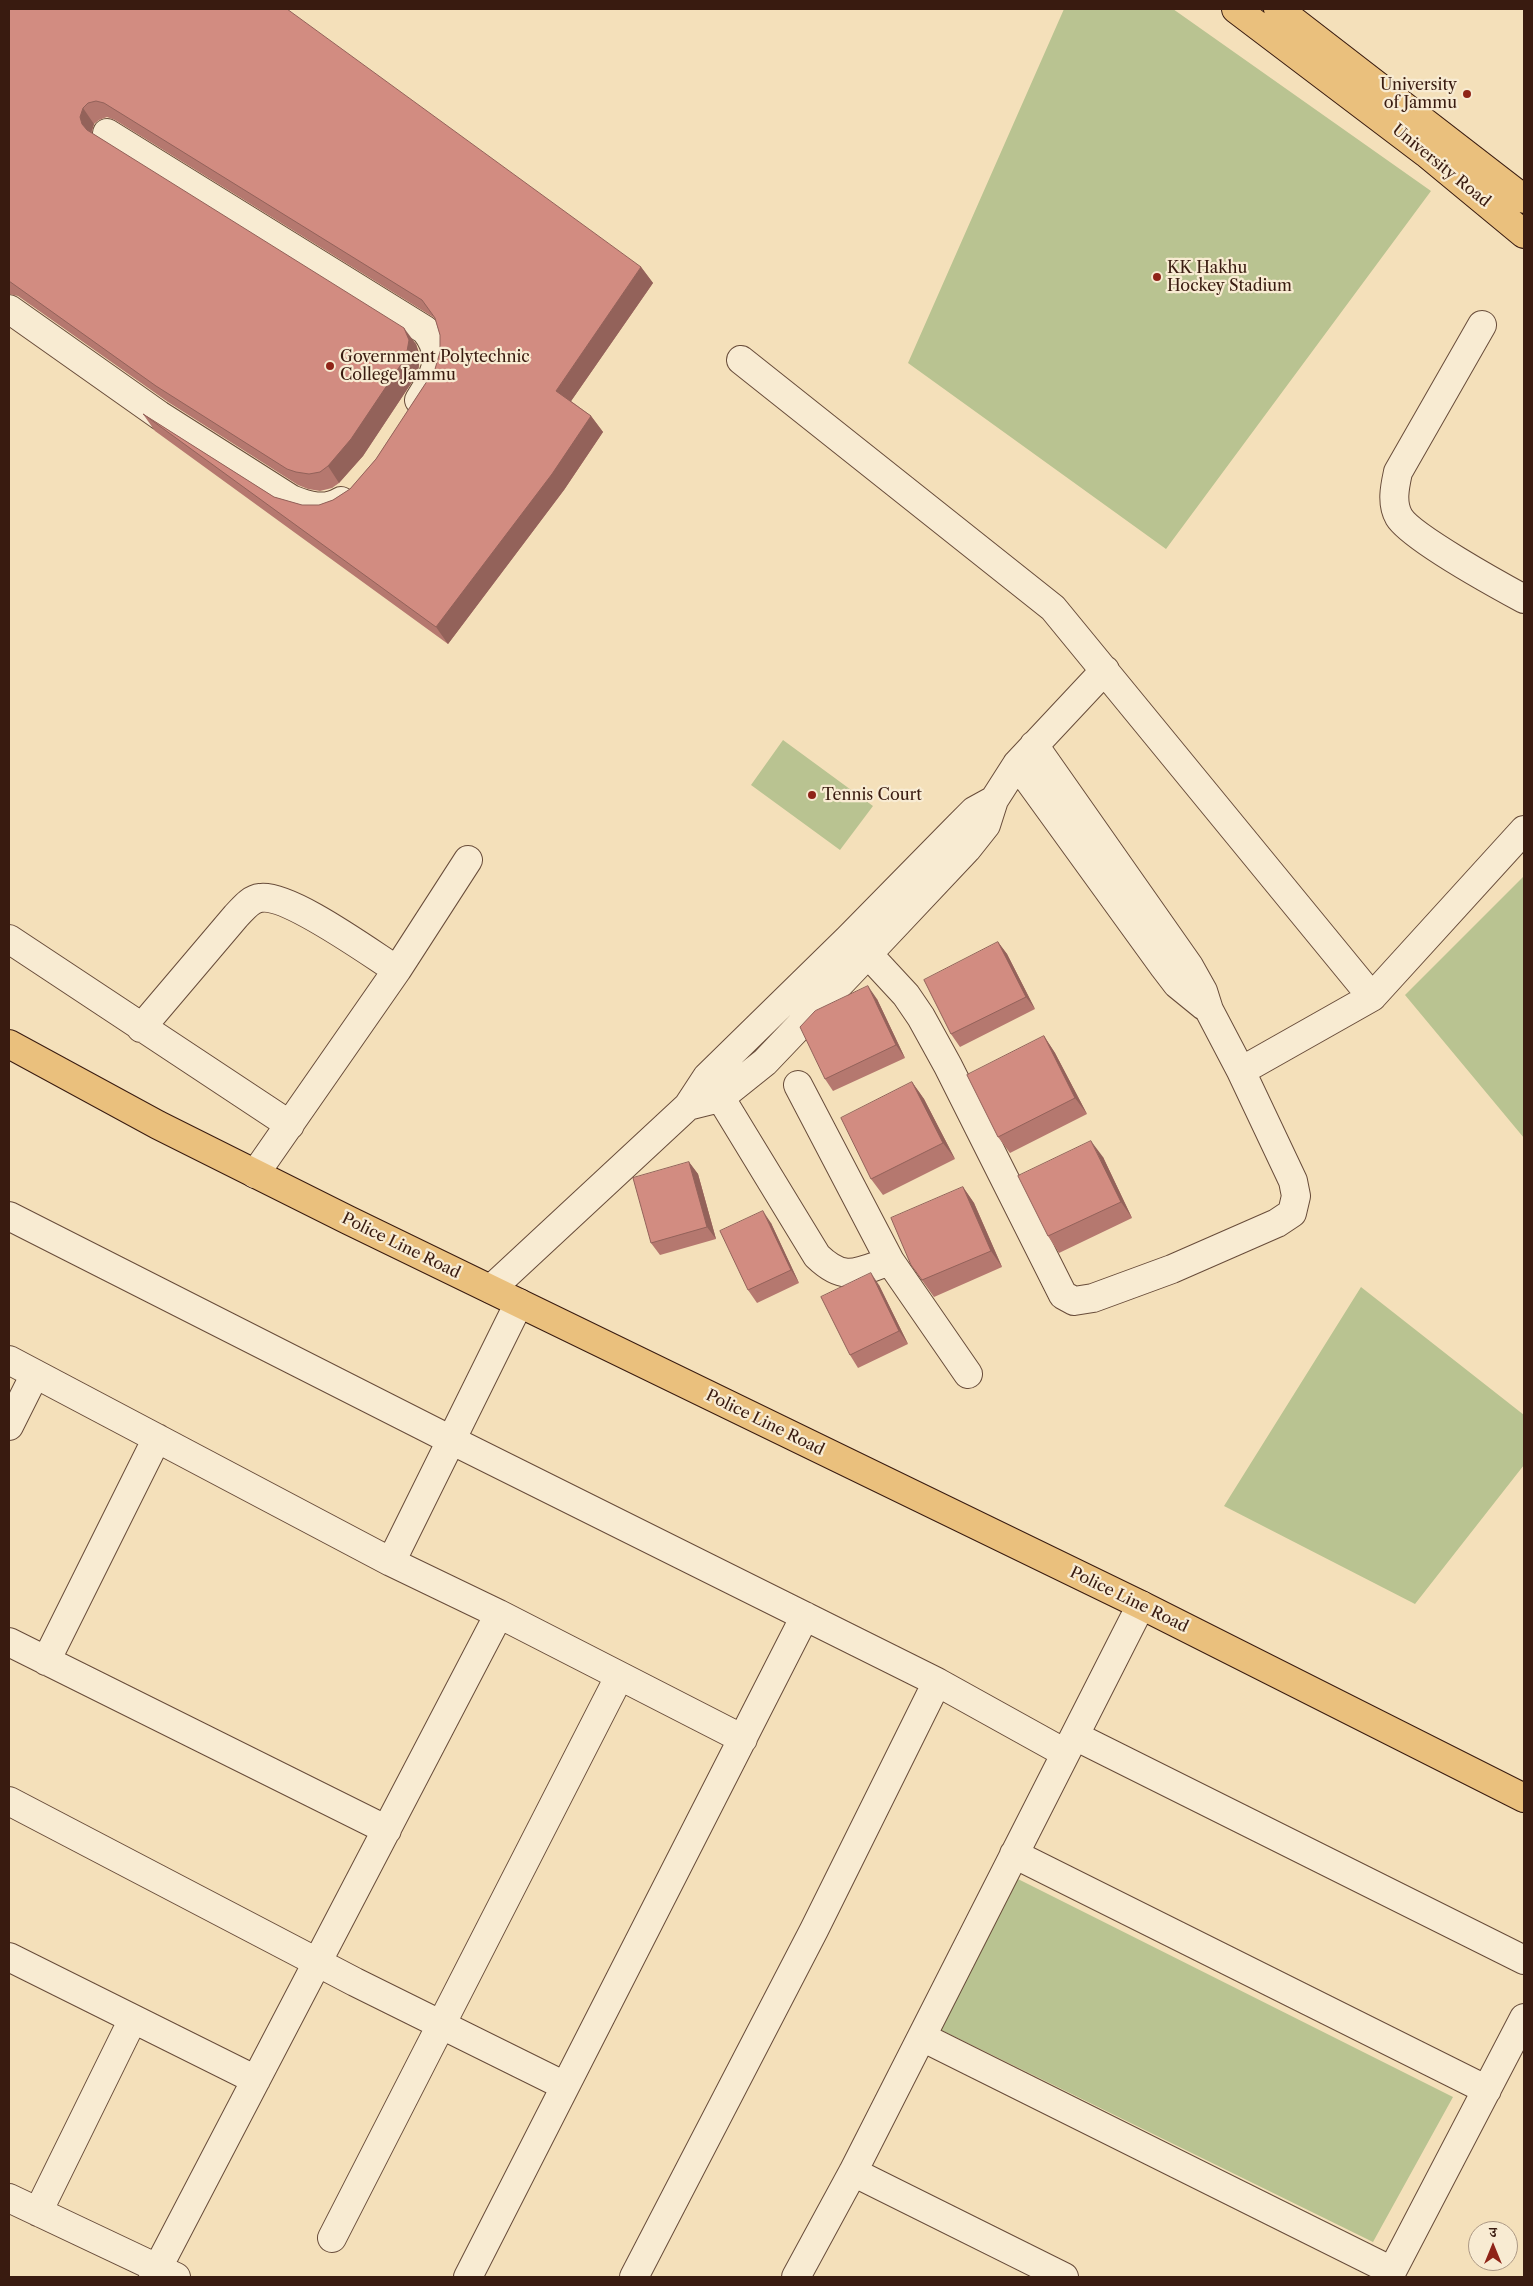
<!DOCTYPE html>
<meta charset="utf-8">
<style>
body{margin:0}
#map{position:relative;width:1533px;height:2286px;overflow:hidden;background:#f4e0ba;font-family:"Libre Caslon Text","Noto Serif Devanagari",serif}
canvas{display:block}
.frame{position:absolute;inset:0;border:10px solid #391b10;pointer-events:none}
.north{position:absolute;left:1468px;top:2221px;width:50px;height:50px;box-sizing:border-box;background:#f8ebd2;border:1px solid #ac9884;border-radius:50%;rotate:0deg;font-size:14px;font-weight:700;line-height:20px;text-align:center;color:#391b10}
.north::after{content:'';display:block;margin:auto;width:18px;height:22px;background:#8f2418;clip-path:polygon(50% 0,100% 100%,50% 72%,0 100%)}
</style>
<div id="map">
<canvas width="1533" height="2286"></canvas>
<div class="frame"></div>
<div class="north">उ</div>
</div>
<script>
const context = document.querySelector('canvas').getContext('2d');
context.lineJoin = 'round';
function fillPath(path, color) {
  context.fillStyle = color;
  context.fill(path, 'evenodd');
}
function trace(path, color, width, dash) {
  context.strokeStyle = color;
  context.lineWidth = width;
  context.lineCap = dash ? 'butt' : 'round';
  context.setLineDash(dash || []);
  context.stroke(path);
}
function drawText(font, color, halo, rows, align = 'center') {
  context.font = font + ' "Libre Caslon Text",serif';
  context.lineWidth = 4.5;
  context.setLineDash([]);
  context.textBaseline = 'middle';
  context.strokeStyle = halo;
  context.fillStyle = color;
  for (const [text, x, y, turn = 0] of rows) {
    context.save();
    context.translate(x, y);
    context.rotate((+turn || 0) * Math.PI / 180);
    context.textAlign = isNaN(turn) ? turn : align;
    if (halo) context.strokeText(text, 0, 0);
    context.fillText(text, 0, 0);
    context.restore();
  }
}
const green = new Path2D(`
 M1064 9H1173L1431 191 1166 549 908 363Z
 M783 740 873 806 840 850 751 785Z
 M1524 876V1138L1405 995Z
 M1361 1287 1524 1415V1465L1415 1604 1224 1506Z
 M1004 1872 1453 2097 1373 2242 925 2022Z`);
const minor = new Path2D(`
 M107 133 425 330C446 356 435 375 419 400
 M9 309 159 415 291 499C308 506 325 511 341 501
 M1482 325 1398 472C1395 486 1391 503 1399 517 1411 537 1500 586 1524 599
 M741 360 1053 608 1372 997
 M1034 745 1189 966 1203 991 1209 1010 1241 1071 1372 997 1524 830
 M1017 764 1164 967 1177 984 1204 1006
 M849 938 868 954 906 995 921 1017 948 1066 1063 1295 1074 1301 1093 1298 1172 1269 1277 1223 1292 1213 1296 1196 1293 1181 1241 1071
 M9 939 290 1125
 M141 1028 236 916C243 909 250 899 260 898 288 893 370 953 397 970
 M711 1082 817 1256C845 1283 857 1272 890 1261
 M798 1085 890 1261 968 1374
 M688 1106 720 1098 765 1062 868 954 967 849 986 825 994 800 1017 764 1105 670
 M255 1174 397 970 468 860
 M9 1216 451 1440 937 1682 1065 1753
 M491 1289 688 1106 707 1077 849 938 958 827 974 811 994 800
 M9 1360 391 1562 499 1614 743 1739
 M9 1426 35 1374
 M391 1562 519 1303
 M9 1642 387 1830
 M46 1661 157 1438
 M1075 1736 1524 1960
 M9 1801 355 1982 565 2086
 M1014 1854 1487 2090
 M9 1957 256 2080
 M922 2037 1392 2271
 M853 2172 1064 2277
 M9 2198 176 2277
 M38 2212 133 2019
 M332 2238 619 1677
 M153 2277 499 1614
 M468 2277 805 1616
 M634 2277 814 1930 937 1682
 M796 2277 853 2172 1141 1605
 M1389 2277 1524 2018`);
const major = new Path2D(`
 M1236 9 1426 153 1524 234
 M1278 9 1524 199
 M9 1044 158 1125 348 1220 1141 1605 1524 1798`);
const wall = new Path2D(`
 M9 9 641 267 653 283 571 401 591 416 603 432 564 490 448 644 155 431 143 414 274 497 302 505H319L333 500 350 489 376 459 435 369 440 352V335L435 319 433 317 115 120 107 117 99 120 94 124 92 133 416 344 420 356 418 373 363 456 339 483 332 488 320 491 308 489 298 485 168 402 18 296 9 294Z
 M998 942 1007 954 1035 1009 960 1047 951 1034Z
 M877 999 905 1058 833 1091 825 1079Z
 M1044 1036 1055 1053 1087 1114 1010 1153 998 1137Z
 M912 1082 924 1099 955 1159 883 1195 871 1179Z
 M1103 1157 1132 1218 1059 1253 1048 1236Z
 M689 1162 698 1174 716 1239 660 1255 651 1243Z
 M963 1187 974 1203 1002 1267 934 1297 911 1265Z
 M771 1223 799 1283 757 1303 748 1290Z
 M879 1285 908 1344 858 1368 850 1355Z`);
const shadedWall = new Path2D(`
 M83 108 94 124 91 133 94 141 82 124 80 117Z
 M641 267 653 283 567 407 556 391Z
 M404 328 416 344 420 356 418 373 363 456 339 483 328 466Z
 M591 416 603 432 564 490 448 644 436 627Z
 M998 942 1007 954 1035 1009 1026 997Z
 M868 986 877 999 905 1058 896 1045Z
 M1044 1036 1055 1053 1087 1114 1075 1098Z
 M912 1082 924 1099 955 1159 943 1143Z
 M1091 1141 1103 1157 1132 1218 1121 1202Z
 M689 1162 698 1174 716 1239 707 1227Z
 M963 1187 974 1203 1002 1267 991 1251Z
 M763 1211 771 1223 799 1283 791 1270Z
 M871 1273 879 1285 908 1344 899 1331Z`);
const building = new Path2D(`
 M9 9H287L641 267 556 391 591 416 552 474 436 627 143 414 274 497 302 505H319L333 500 350 489 376 459 435 369 440 352V335L435 318 422 300 104 103 96 101 88 103 83 108 80 117 82 124 87 130 404 328 409 340 406 357 351 439 328 466 320 472 309 474 296 472 287 469 156 386 9 281Z
 M998 942 1026 997 951 1034 924 980Z
 M868 986 896 1045 825 1079 800 1027 815 1011Z
 M1044 1036 1075 1098 998 1137 967 1075Z
 M912 1082 943 1143 871 1179 841 1118Z
 M1091 1141 1121 1202 1048 1236 1018 1176Z
 M689 1162 707 1227 651 1243 633 1178Z
 M963 1187 991 1251 922 1280 911 1265 891 1218Z
 M763 1211 791 1270 748 1290 720 1231Z
 M871 1273 899 1331 850 1355 821 1297Z`);
const markers = [
 [1467,94,5,"#8f2418"],
 [1157,277,5,"#8f2418"],
 [330,366,5,"#8f2418"],
 [812,795,5,"#8f2418"]
];
const poiNames = [
 ["University",1457,85,"right"],
 ["of Jammu",1457,103,"right"],
 ["KK Hakhu",1167,268],
 ["Hockey Stadium",1167,286],
 ["Government Polytechnic",340,357],
 ["College Jammu",340,375],
 ["Tennis Court",822,795]
];
const streetNames = [
 ["University Road",1441,166,39],
 ["Police Line Road",401,1246,26],
 ["Police Line Road",765,1423,26],
 ["Police Line Road",1129,1600,26]
];
fillPath(green, '#b9c391');
trace(minor, '#684c3a', 30);
trace(major, '#391b10', 30);
trace(minor, '#f8ebd2', 28);
trace(major, '#eac07d', 28);
fillPath(wall, '#b5786f');
fillPath(shadedWall, '#93625a');
fillPath(building, '#d28c81');
trace(building, '#93625a', 1);
for (const [x, y, r, color] of markers) {
  const dot = new Path2D();
  dot.arc(x, y, r, 0, 2 * Math.PI);
  context.fillStyle = color;
  context.fill(dot);
  trace(dot, '#f8ebd2', 2);
}
drawText('16px', '#391b10', '#f8ebd2', poiNames, 'left');
drawText('16px', '#391b10', '#f8ebd2', streetNames);
</script>
